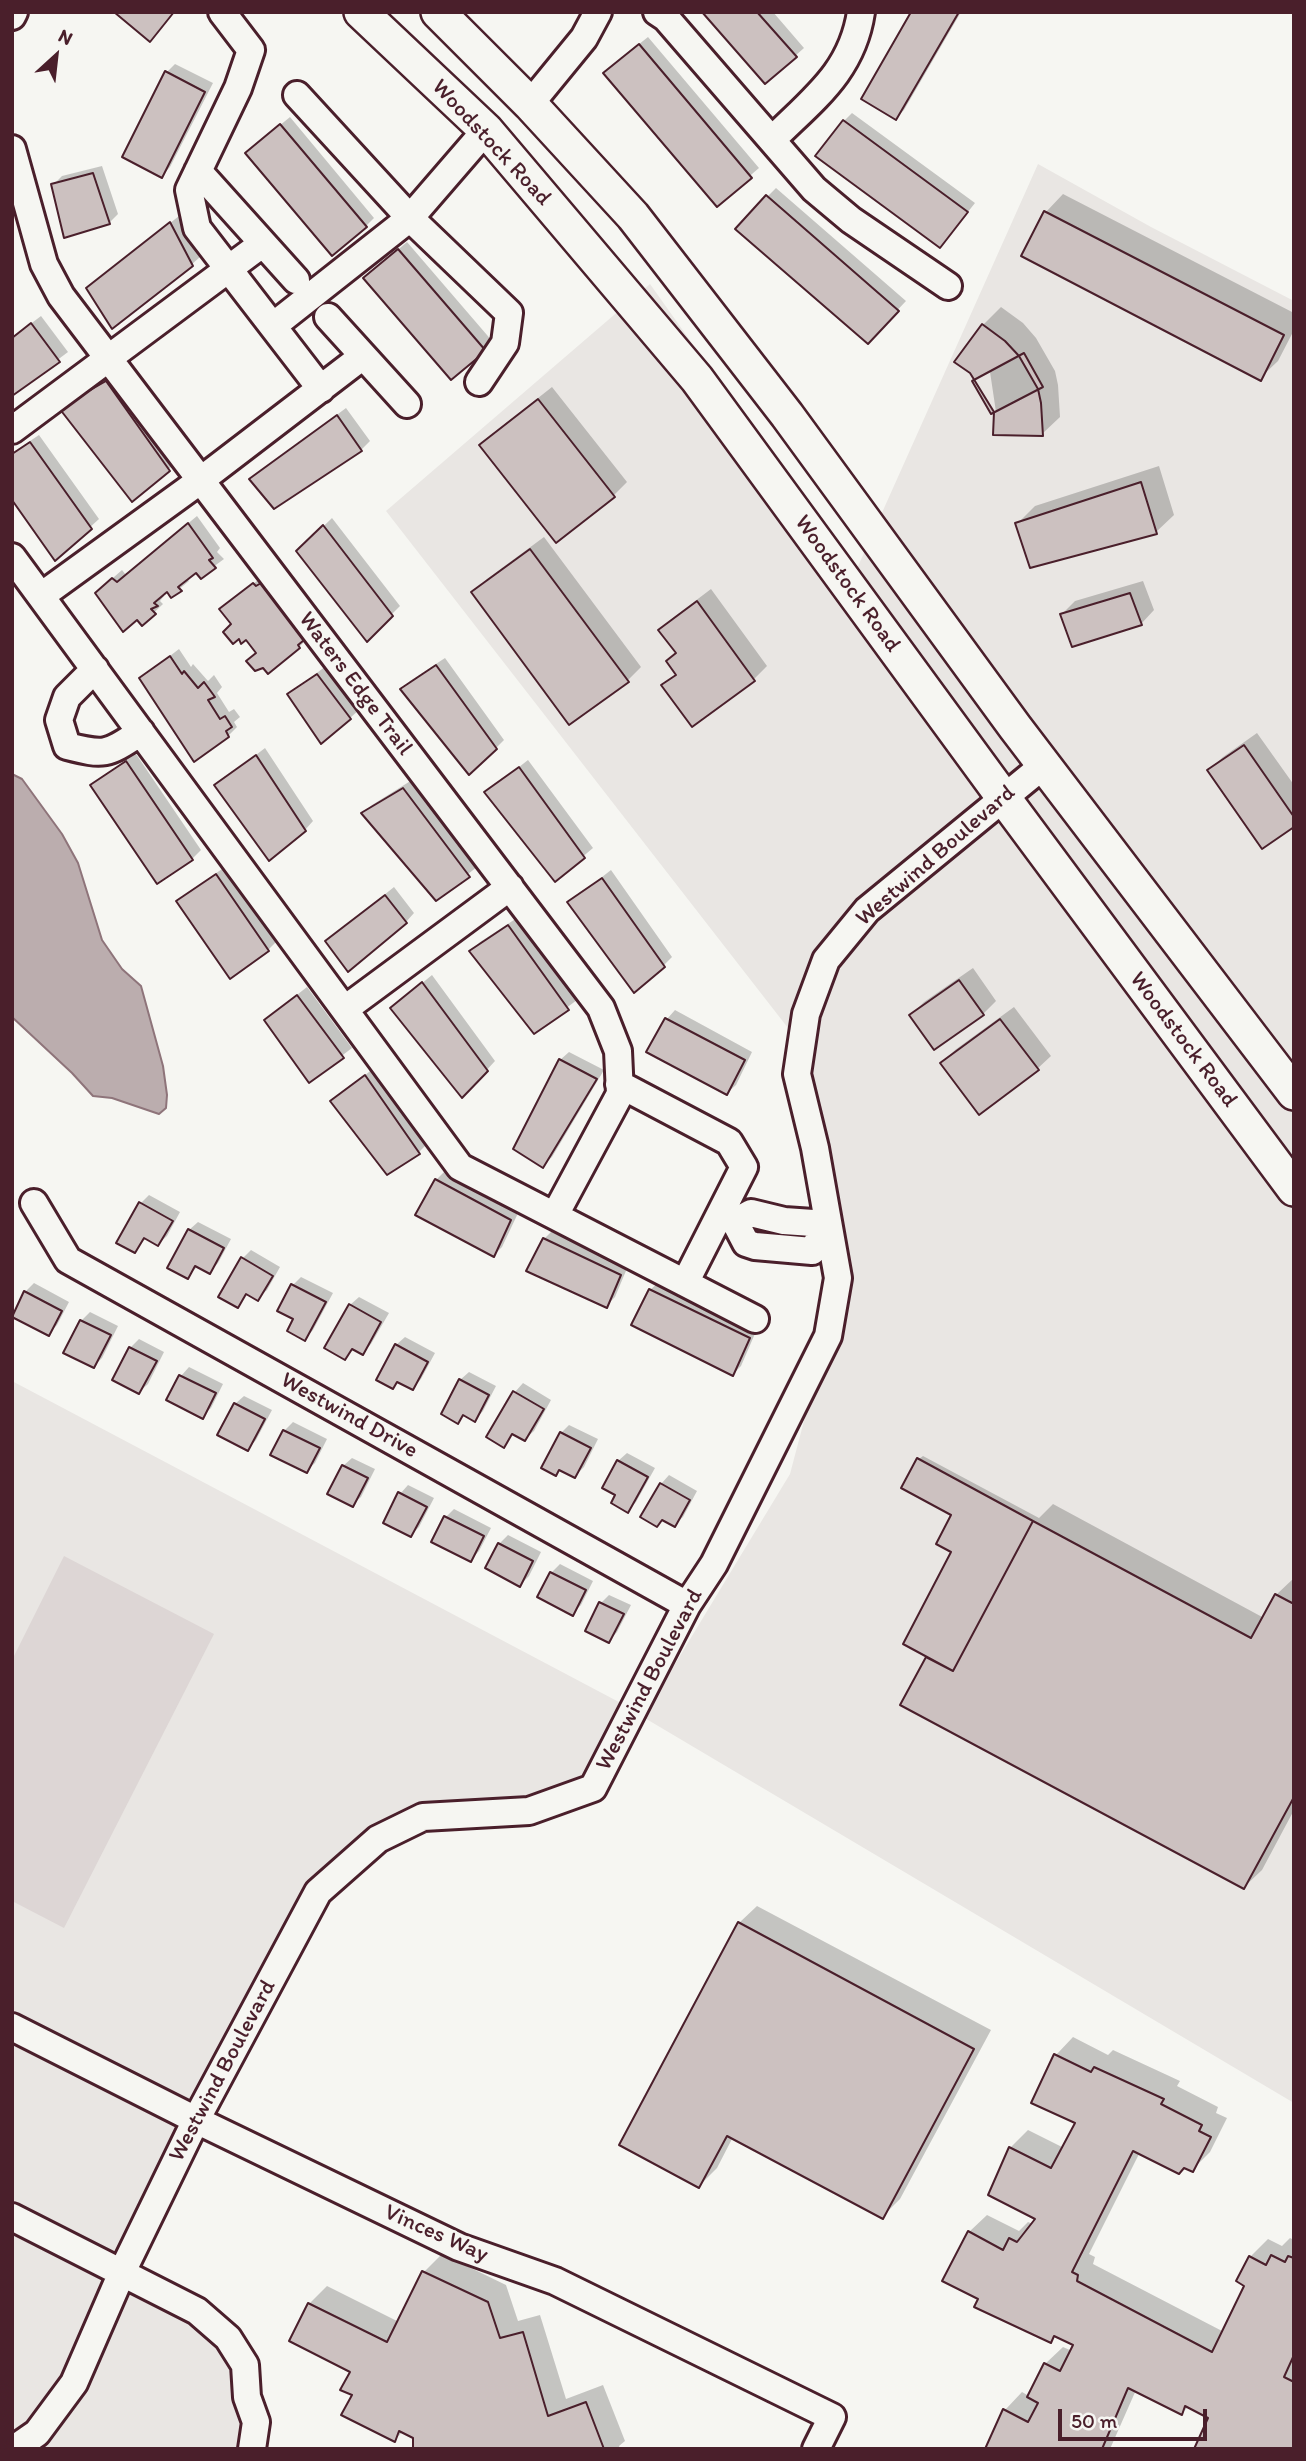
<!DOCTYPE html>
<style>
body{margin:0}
#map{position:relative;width:1306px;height:2461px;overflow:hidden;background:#f6f6f2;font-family:Itim,sans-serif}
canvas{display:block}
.frame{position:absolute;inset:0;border:14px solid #4a1f2b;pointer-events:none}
.north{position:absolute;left:21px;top:21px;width:70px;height:70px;-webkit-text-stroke:5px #f6f6f2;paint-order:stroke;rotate:27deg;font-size:19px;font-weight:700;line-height:28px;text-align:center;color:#4a1f2b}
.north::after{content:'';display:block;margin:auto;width:24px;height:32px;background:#4a1f2b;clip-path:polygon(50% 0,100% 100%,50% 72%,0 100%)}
.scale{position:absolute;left:1058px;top:2409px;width:149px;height:32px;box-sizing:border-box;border:4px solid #4a1f2b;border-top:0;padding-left:9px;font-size:21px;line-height:24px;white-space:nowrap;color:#4a1f2b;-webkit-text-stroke:5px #f6f6f2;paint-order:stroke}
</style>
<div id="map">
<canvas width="1306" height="2461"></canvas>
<div class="frame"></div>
<div class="north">N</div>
<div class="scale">50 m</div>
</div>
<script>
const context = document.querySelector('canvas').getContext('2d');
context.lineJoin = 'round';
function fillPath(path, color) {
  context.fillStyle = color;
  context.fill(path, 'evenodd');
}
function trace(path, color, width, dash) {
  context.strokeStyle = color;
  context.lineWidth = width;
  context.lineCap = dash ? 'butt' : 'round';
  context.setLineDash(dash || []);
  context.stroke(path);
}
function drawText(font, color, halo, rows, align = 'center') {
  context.font = font + ' Itim,sans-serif';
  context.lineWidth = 5;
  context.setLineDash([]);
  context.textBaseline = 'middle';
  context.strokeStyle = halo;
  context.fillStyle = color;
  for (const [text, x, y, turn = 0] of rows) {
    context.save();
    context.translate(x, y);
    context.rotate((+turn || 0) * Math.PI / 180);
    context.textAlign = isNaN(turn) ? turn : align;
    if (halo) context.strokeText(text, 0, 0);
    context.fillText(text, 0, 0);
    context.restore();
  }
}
const built = new Path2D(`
 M1038 164 1151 227 1294 301V2103L643 1717 790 1474 844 1269 809 1055 386 511 650 284 855 573Z
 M12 1381 634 1710 593 1788 423 1817 318 1892 124 2268 228 2338 250 2449H12Z`);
const green = new Path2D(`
 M64 1556 214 1634 64 1928 12 1901V1660Z`);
const water = new Path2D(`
 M12 774 22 779 62 834 78 863 102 940 122 969 141 986 163 1066 167 1095 166 1108 159 1114 112 1098 93 1096 72 1073 12 1017Z`);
const shadow = new Path2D(`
 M705 12H773L804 48 795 56Z
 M913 12H961L904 110 896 118Z
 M648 37 759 168 717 204 614 64Z
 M175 64 213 83 170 167 162 176 167 72Z
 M852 113 975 203 948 237 844 121Z
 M290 117 374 218 366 226 256 145Z
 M102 166 118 214 109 223 53 185 62 176Z
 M776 188 906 301 876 333 767 197Z
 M1063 194 1294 313V330L1278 361 1260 378 1046 212Z
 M179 216 200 257 191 265 88 288Z
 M407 242 493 342 485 350 374 270Z
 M1001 307 1023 323 1036 338 1055 371 1058 385 1060 417 1042 434 996 412 983 325Z
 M41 316 68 352 12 394V338Z
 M115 374 178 461 132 500 70 400Z
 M552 387 627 482 614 495 482 445 495 432Z
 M346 408 370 441 361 450 274 506 251 479Z
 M39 435 99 519 56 558 12 497V453Z
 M1159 466 1174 515 1156 532 1017 524 1035 506Z
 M197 516 220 548 217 552 224 559 201 576 196 570 186 578 189 581 172 595 167 590 162 594 164 596 160 601 163 604 143 623 106 584 122 570 126 575Z
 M332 518 400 606 367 639 298 551Z
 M544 537 641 667 628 680 473 593 487 579Z
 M263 576 308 638 299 647 257 652 222 609Z
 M1143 581 1154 610 1141 624 1062 614 1075 601Z
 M711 589 767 666 754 679 693 724 664 686 677 673V652L660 630 674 617Z
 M179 649 191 667 193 664 208 681 214 675 222 687 217 693 229 712 234 709 240 717 234 722 237 727 228 736 141 678Z
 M445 658 504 740 496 748 402 689 410 681Z
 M326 666 359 710 350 718 289 694Z
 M1257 733 1294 785V825L1209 770 1223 757Z
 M265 748 313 821 305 830 217 785Z
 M136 754 201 850 192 859 93 785 101 777Z
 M528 760 593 848 555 880 487 792Z
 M412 780 477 867 436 899 364 813 372 805Z
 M225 867 276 942 268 950 178 901 187 893Z
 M611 870 672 957 664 965 570 902Z
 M394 887 414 913 406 922 327 941Z
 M517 918 577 1000 534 1032 471 951 480 942Z
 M973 968 996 1001 983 1014 911 1015 924 1002Z
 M432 975 495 1061 463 1096 392 1008Z
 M307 987 352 1048 310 1080 275 1012Z
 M1014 1007 1051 1056 1037 1069 942 1063 955 1050Z
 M675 1010 752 1052 736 1085 727 1093 648 1051 667 1019Z
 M569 1052 604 1070 552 1157 543 1165 560 1060Z
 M374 1068 427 1144 419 1152 388 1172 332 1101Z
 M445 1171 519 1211 502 1247 494 1255 436 1180Z
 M149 1195 180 1212 167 1236 158 1244 146 1238 135 1251 141 1203Z
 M198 1222 231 1239 218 1263 210 1272 198 1266 187 1277 189 1230Z
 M553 1230 628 1266 615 1297 606 1306 544 1239Z
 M251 1250 280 1267 267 1290 258 1298 248 1293 237 1306 243 1258Z
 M301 1277 333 1293 313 1330 305 1339 293 1285Z
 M659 1282 757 1329 741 1366 733 1374 650 1290Z
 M34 1283 69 1302 57 1325 48 1334 25 1292Z
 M359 1297 389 1313 371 1344 363 1353 355 1348 345 1358 350 1305Z
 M90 1312 118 1326 102 1358 94 1366 81 1321Z
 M405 1337 435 1353 421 1379 413 1388 399 1381 393 1387 396 1345Z
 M139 1339 164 1352 148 1384 139 1392 114 1379 130 1348Z
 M189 1367 223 1384 211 1408 202 1416 169 1399 181 1376Z
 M469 1372 496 1386 483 1411 475 1420 465 1415 458 1421 460 1380Z
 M523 1383 551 1400 534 1431 525 1439 514 1433 504 1445 488 1437 515 1392Z
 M244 1396 272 1410 256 1440 248 1449 235 1404Z
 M293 1422 327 1439 315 1463 306 1471 284 1431Z
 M569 1425 598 1439 584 1467 575 1476 561 1468 556 1474 561 1433Z
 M627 1453 655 1468 636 1502 628 1511 617 1495 618 1461Z
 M923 1456 1039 1518 1053 1504 1264 1618 1276 1595 1294 1578V1810L1262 1870 1244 1887 927 1658 954 1551 953 1514 919 1459Z
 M352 1458 375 1469 361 1497 352 1505 343 1466Z
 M669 1475 697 1491 683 1517 674 1525 661 1484Z
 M408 1485 434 1498 419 1527 411 1535 400 1494Z
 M454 1509 491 1528 479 1551 471 1560 446 1517Z
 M508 1535 541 1552 529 1576 520 1585 499 1544Z
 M560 1564 593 1581 581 1605 572 1614 551 1573Z
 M609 1595 631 1605 617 1632 609 1641 601 1603Z
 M757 1906 991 2030 900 2199 882 2217 733 2137 717 2168 699 2186 739 1923Z
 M1073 2037 1108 2055 1113 2050 1180 2081 1177 2086 1218 2107 1216 2113 1227 2118 1210 2152 1192 2170 1140 2152 1089 2254 1095 2257 1093 2264 1224 2332 1246 2285 1250 2257 1268 2239 1282 2246 1290 2238 1294 2240V2449L1210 2417 1189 2406 1182 2413 1136 2390 1110 2449 987 2448 1005 2410 1022 2392 1029 2396 1045 2364 1063 2347 1072 2351 1075 2345 1056 2335 1050 2341 980 2299 969 2232 987 2215 1019 2231 1028 2222 1033 2224 1037 2218 1010 2148 1028 2130 1064 2148 1077 2122 1056 2055Z
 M442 2254 506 2285 518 2321 540 2315 566 2399 603 2385 625 2441 619 2446 620 2449H415L414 2437 403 2431 395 2440 354 2394 352 2371 309 2304 327 2286 399 2322 424 2272Z`);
const building = new Path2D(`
 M114 12H174L150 42Z
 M702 12H757L797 57 765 84Z
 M911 12H959L896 120 861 99Z
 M639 44 752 178 717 207 603 73Z
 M165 71 205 92 162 178 122 157Z
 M843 120 968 212 940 248 815 156Z
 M280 124 367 227 332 256 245 153Z
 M93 173 110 224 64 238 51 184Z
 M766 195 899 311 868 344 735 229Z
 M1044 211 1284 335 1261 381 1021 256Z
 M170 222 193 266 112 329 86 288Z
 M398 249 486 351 451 380 363 278Z
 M31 323 60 362 12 396V338Z
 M982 324 1005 341 1019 356 1038 389 1041 403 1043 436 993 435 994 412 970 373 954 362Z
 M1024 353 1043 387 991 414 972 381Z
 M106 381 170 471 132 502 59 408Z
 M538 399 615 497 556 543 479 445Z
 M337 415 362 451 274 509 249 479Z
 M30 442 92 529 55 561 12 500V454Z
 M1141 482 1157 534 1030 568 1015 523Z
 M188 523 213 558 209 560 216 568 201 579 196 573 178 587 182 591 171 598 167 592 154 603 158 606 151 609 156 614 142 626 137 620 123 632 95 593 112 578 117 582Z
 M323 525 393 616 367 642 296 551Z
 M530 549 629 682 569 725 471 592Z
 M268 579 309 636 298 645 300 648 268 674 263 668 255 671 246 661 256 653 246 640 241 644 239 639 233 644 223 632 231 624 219 609 253 583 256 586Z
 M1130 593 1142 625 1072 647 1060 614Z
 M697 601 755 681 692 727 661 685 676 675 666 661 676 653 658 630Z
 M170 656 182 674 184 671 198 688 204 682 215 697 208 700 220 719 225 716 232 727 226 731 229 737 194 762 139 678Z
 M436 665 497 749 469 775 400 689Z
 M317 674 351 719 321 744 287 694Z
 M1244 745 1294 817V827L1262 849 1207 770Z
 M256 755 306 831 269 861 214 785Z
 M126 761 193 860 157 884 90 785Z
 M519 767 585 858 555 882 484 792Z
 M403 788 470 877 436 901 361 813Z
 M216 874 269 951 230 979 176 901Z
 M602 878 665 967 634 993 567 902Z
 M385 895 407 923 348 972 325 941Z
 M508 925 569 1010 534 1034 469 951Z
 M959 980 984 1015 934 1050 909 1015Z
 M422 982 488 1071 462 1098 390 1008Z
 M297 995 344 1058 309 1083 264 1020Z
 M665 1018 745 1060 727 1095 646 1052Z
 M1000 1019 1039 1070 979 1115 940 1063Z
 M559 1059 597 1079 543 1168 513 1149Z
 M365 1075 420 1154 387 1175 330 1101Z
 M435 1179 511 1220 494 1257 415 1215Z
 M139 1202 173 1221 158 1246 144 1238 135 1253 116 1243Z
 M188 1229 224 1248 210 1274 195 1266 188 1279 167 1268Z
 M543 1238 621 1275 607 1308 526 1271Z
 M241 1257 273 1276 258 1301 246 1294 238 1308 218 1297Z
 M291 1284 326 1302 305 1341 287 1331 293 1319 277 1311Z
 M649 1289 750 1338 733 1376 631 1325Z
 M24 1291 62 1311 49 1336 12 1317Z
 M349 1304 381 1322 363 1355 352 1349 345 1360 324 1348Z
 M80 1320 111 1335 94 1368 63 1353Z
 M395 1344 428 1362 413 1390 397 1382 393 1389 376 1380Z
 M129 1347 157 1361 139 1394 112 1380Z
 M179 1375 216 1393 203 1419 166 1400Z
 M459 1379 489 1395 475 1422 463 1415 458 1424 441 1414Z
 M513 1391 544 1409 525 1441 512 1434 504 1448 486 1437Z
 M234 1403 265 1419 248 1451 217 1435Z
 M283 1430 320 1448 307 1473 270 1455Z
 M560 1432 591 1448 575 1478 559 1470 556 1476 541 1468Z
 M917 1458 1033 1521 953 1671 903 1644 951 1552 936 1544 951 1515 901 1488Z
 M617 1460 648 1477 628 1513 611 1503 615 1495 602 1488Z
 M342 1465 368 1478 353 1507 327 1494Z
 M660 1483 690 1500 675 1527 662 1520 657 1527 640 1517Z
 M398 1492 427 1507 411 1537 383 1523Z
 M444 1516 484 1536 471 1562 431 1542Z
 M1033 1521 1251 1638 1275 1594 1294 1604V1797L1244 1889 900 1705 926 1657 953 1671Z
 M498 1543 533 1561 520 1587 485 1568Z
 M550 1572 586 1590 573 1616 537 1597Z
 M599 1602 624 1614 609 1643 585 1631Z
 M738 1922 974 2049 883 2219 727 2136 699 2188 619 2145Z
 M1054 2054 1091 2072 1094 2067 1164 2099 1161 2104 1202 2125 1199 2131 1211 2137 1193 2172 1184 2168 1179 2174 1133 2151 1072 2272 1078 2275 1077 2281 1212 2352 1244 2286 1236 2281 1249 2256 1266 2265 1271 2255 1285 2262 1288 2256 1294 2258V2355L1284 2377 1294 2382V2449H1194L1208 2418 1185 2406 1182 2415 1128 2388 1102 2449H985L1003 2409 1028 2422 1038 2403 1027 2397 1044 2363 1060 2371 1073 2345 1054 2336 1051 2343 974 2307 978 2299 942 2281 968 2231 1003 2250 1009 2238 1017 2242 1035 2219 988 2195 1009 2147 1051 2168 1075 2123 1031 2103Z
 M422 2271 488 2302 500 2338 523 2332 548 2416 586 2402 604 2449H413V2438L399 2431 395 2442 341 2415 352 2395 340 2390 350 2372 289 2341 308 2303 387 2342Z`);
const minor = new Path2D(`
 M222 12 251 50 238 88 189 190 197 228 321 389
 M657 12 666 18 814 189 851 220 948 286
 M12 16 14 12
 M297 95 410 218 509 313 505 343 479 382
 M530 104 584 38 598 12
 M773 139C813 99 852 72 861 12
 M12 149 44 264 61 296 601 1008 618 1051 620 1094 555 1215
 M198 171 296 280
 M328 317 407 404
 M273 326 410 218 486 130
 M12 430 262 244
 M12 557 460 1167 755 1319
 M41 596 201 480 363 356
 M95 669 67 697 59 720 67 746C106 756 107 754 141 732
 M345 1009 510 887
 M619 1084 729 1142 744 1167 685 1283
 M34 1203 68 1260 687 1605
 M735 1222 746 1243 755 1246 812 1251 821 1236
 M735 1222 751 1213 784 1221 813 1223 821 1236
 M12 2027 196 2120 459 2247 555 2281 832 2417 816 2449
 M12 2217 197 2311 228 2338 245 2365 247 2397 256 2422 252 2449
 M14 2449 37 2433 74 2383 124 2268 196 2120 318 1892 378 1839 423 1817 529 1811 593 1788 687 1605 714 1564 828 1336 838 1278 815 1148 797 1074 806 1014 826 960 867 910 1044 765`);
const major = new Path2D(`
 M361 12 486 130 697 379 1003 797 1294 1189
 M438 12 530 104 633 216 787 415 1015 727 1294 1093`);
const streetNames = [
 ["Woodstock Road",491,143,47],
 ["Woodstock Road",847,584,54],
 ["Waters Edge Trail",355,684,53],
 ["Westwind Boulevard",936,856,-41],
 ["Woodstock Road",1183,1040,53],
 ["Westwind Drive",349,1416,29],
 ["Westwind Boulevard",650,1680,-62],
 ["Westwind Boulevard",223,2071,-62],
 ["Vinces Way",436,2234,24]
];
fillPath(built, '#e9e6e3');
fillPath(green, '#ddd6d5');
fillPath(water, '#bbadae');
trace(water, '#8e747a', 2);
fillPath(shadow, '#0003');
fillPath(building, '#ccc1c0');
trace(building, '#4a1f2b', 2);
trace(minor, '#4a1f2b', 32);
trace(major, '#4a1f2b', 38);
trace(minor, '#f6f6f2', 26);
trace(major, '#f6f6f2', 33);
drawText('23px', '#4a1f2b', '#f6f6f2', streetNames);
</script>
